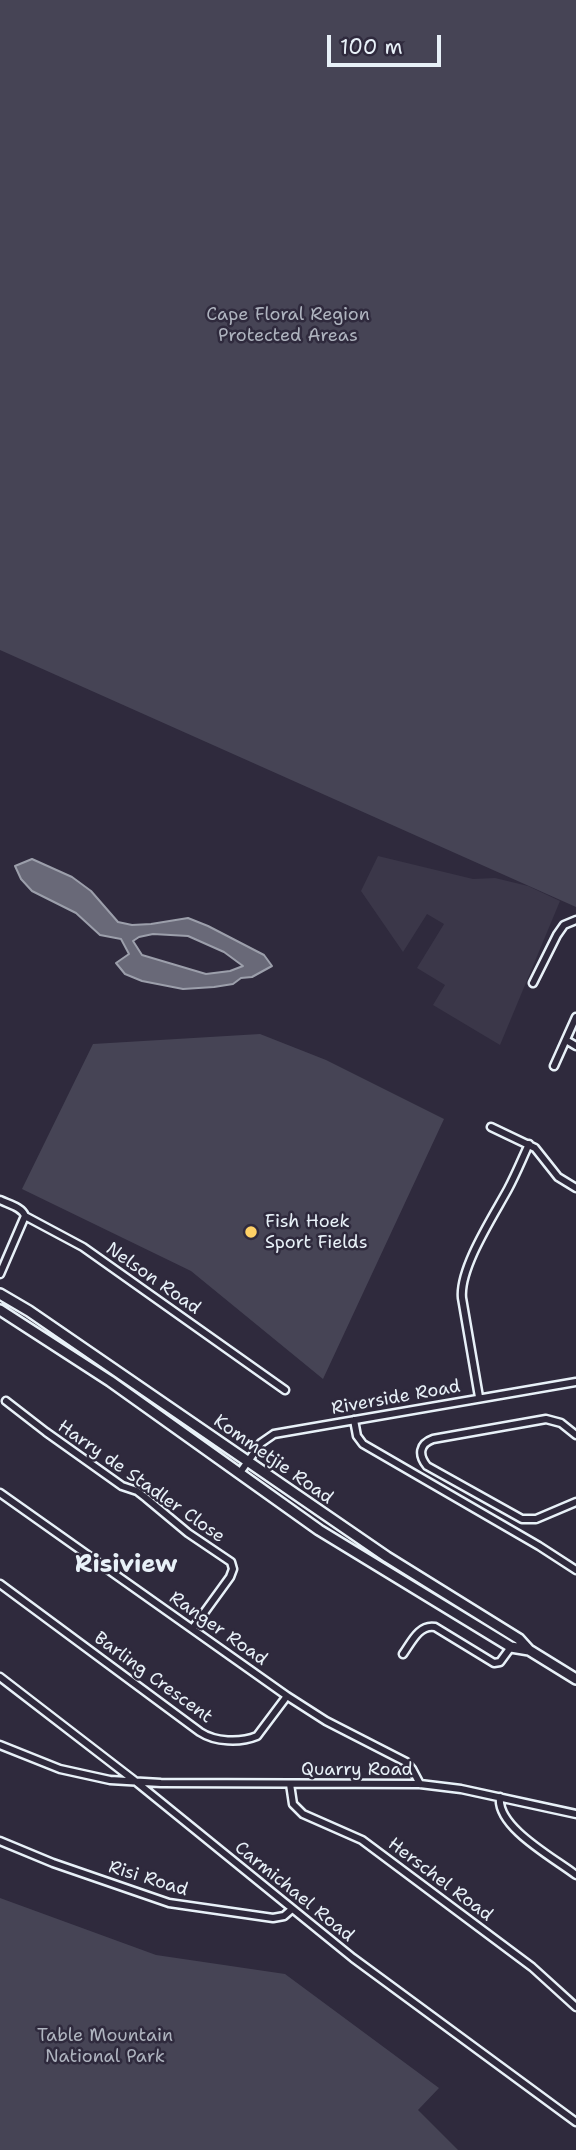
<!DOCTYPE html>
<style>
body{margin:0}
#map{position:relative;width:576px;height:2150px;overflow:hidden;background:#2f2a3d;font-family:"Shantell Sans",sans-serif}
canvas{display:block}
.scale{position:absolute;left:327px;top:35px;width:114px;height:32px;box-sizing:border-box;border:4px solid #e8f1f8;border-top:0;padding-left:9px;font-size:21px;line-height:24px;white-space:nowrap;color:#e8f1f8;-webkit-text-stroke:5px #2f2a3d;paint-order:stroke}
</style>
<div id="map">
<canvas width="576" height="2150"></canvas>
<div class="scale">100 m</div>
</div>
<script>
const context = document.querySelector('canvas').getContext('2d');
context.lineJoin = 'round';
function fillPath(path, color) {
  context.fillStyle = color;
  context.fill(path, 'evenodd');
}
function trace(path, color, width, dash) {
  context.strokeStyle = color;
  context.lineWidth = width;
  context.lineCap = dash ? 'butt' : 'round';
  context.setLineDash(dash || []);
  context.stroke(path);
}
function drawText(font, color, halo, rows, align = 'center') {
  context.font = font + ' "Shantell Sans",sans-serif';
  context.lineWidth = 5;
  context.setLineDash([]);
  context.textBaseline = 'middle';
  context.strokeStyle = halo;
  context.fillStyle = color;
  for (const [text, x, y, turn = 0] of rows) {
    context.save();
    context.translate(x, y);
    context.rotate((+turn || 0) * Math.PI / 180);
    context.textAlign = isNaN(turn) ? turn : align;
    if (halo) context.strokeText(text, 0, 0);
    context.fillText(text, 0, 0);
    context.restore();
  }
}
const built = new Path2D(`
 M378 856 473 879 495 878 528 886 560 901 500 1045 433 1005 445 985 417 968 444 924 427 914 403 952 361 891Z`);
const green = new Path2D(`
 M0 0H576V907L0 650Z
 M260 1034 326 1060 444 1119 323 1379 191 1271 22 1189 93 1044Z
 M0 1898 156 1955 285 1974 439 2088 418 2110 458 2150H0Z`);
const water = new Path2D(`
 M32 859 72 877 91 891 118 922 132 925 151 924 188 918 208 926 264 955 272 966 252 977 241 978 233 984 214 987 183 989 142 981 125 974 116 963 129 954 121 939 100 935 76 913 32 891 21 879 15 866ZM153 934 188 936 224 952 243 966 230 971 206 974 142 955 133 941 139 937Z`);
const street = new Path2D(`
 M533 983 557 935 564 925 576 920
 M566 1040 576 1046
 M554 1066 576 1017
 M491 1127 535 1148 558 1177 576 1188
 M0 1200C8 1204 22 1207 25 1216L83 1247 285 1390
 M0 1274 25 1216
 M479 1397 462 1298C459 1268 494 1215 508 1189 516 1174 522 1159 529 1144
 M6 1401 46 1432 122 1486 137 1491 146 1498 188 1533 231 1562 233 1569 230 1577 193 1628
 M354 1420 357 1436 363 1444 539 1546 576 1570
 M576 1435 561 1423 546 1419 433 1439C419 1444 418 1455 427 1466L522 1519H536L576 1502
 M239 1474 261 1443 274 1434 576 1382
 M0 1493 287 1696 326 1721 406 1762 412 1769 420 1784
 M0 1584 200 1732C215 1742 240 1743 257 1736L287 1696
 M403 1654C411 1643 419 1624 435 1627L494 1663 500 1662 511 1647
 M0 1677 135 1781 353 1958 576 2122
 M0 1745 60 1769 110 1780 161 1783 420 1784 461 1789 576 1814
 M290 1784 293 1804 303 1814 362 1840 532 1967 576 2007
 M500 1797C496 1827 554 1858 576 1875
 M0 1841 53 1863 169 1903 273 1918 284 1916 292 1909`);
const secondary = new Path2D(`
 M0 1294 29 1311 387 1557 519 1639 529 1650
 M0 1310 110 1381 319 1530 511 1647 529 1650 576 1679`);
const markers = [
 [251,1232,7,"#ffd166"]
];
const parkNames = [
 ["Cape Floral Region",288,315],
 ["Protected Areas",288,336],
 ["Table Mountain",105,2036],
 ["National Park",105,2057]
];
const poiNames = [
 ["Fish Hoek",265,1222],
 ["Sport Fields",265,1243]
];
const streetNames = [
 ["Nelson Road",153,1279,35],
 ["Riverside Road",396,1398,-10],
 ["Kommetjie Road",273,1460,35],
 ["Harry de Stadler Close",141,1482,35],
 ["Ranger Road",218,1629,35],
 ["Barling Crescent",153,1678,36],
 ["Quarry Road",357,1770],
 ["Risi Road",148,1879,17],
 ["Herschel Road",440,1880,37],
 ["Carmichael Road",294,1892,39]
];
const districtNames = [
 ["Risiview",126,1566]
];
fillPath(built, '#3b3749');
fillPath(green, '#464455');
fillPath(water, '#696978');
trace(water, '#9c9fab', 2);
trace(street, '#e8f1f8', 11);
trace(secondary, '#e8f1f8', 14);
trace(street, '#2f2a3d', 6);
trace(secondary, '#2f2a3d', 9);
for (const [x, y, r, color] of markers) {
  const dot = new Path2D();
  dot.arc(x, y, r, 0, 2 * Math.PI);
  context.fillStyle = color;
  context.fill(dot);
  trace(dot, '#2f2a3d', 2.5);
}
drawText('18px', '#afb4bf', '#2f2a3d', parkNames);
drawText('18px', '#e8f1f8', '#2f2a3d', poiNames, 'left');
drawText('18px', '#e8f1f8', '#2f2a3d', streetNames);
drawText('bold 24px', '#e8f1f8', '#2f2a3d', districtNames);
</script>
